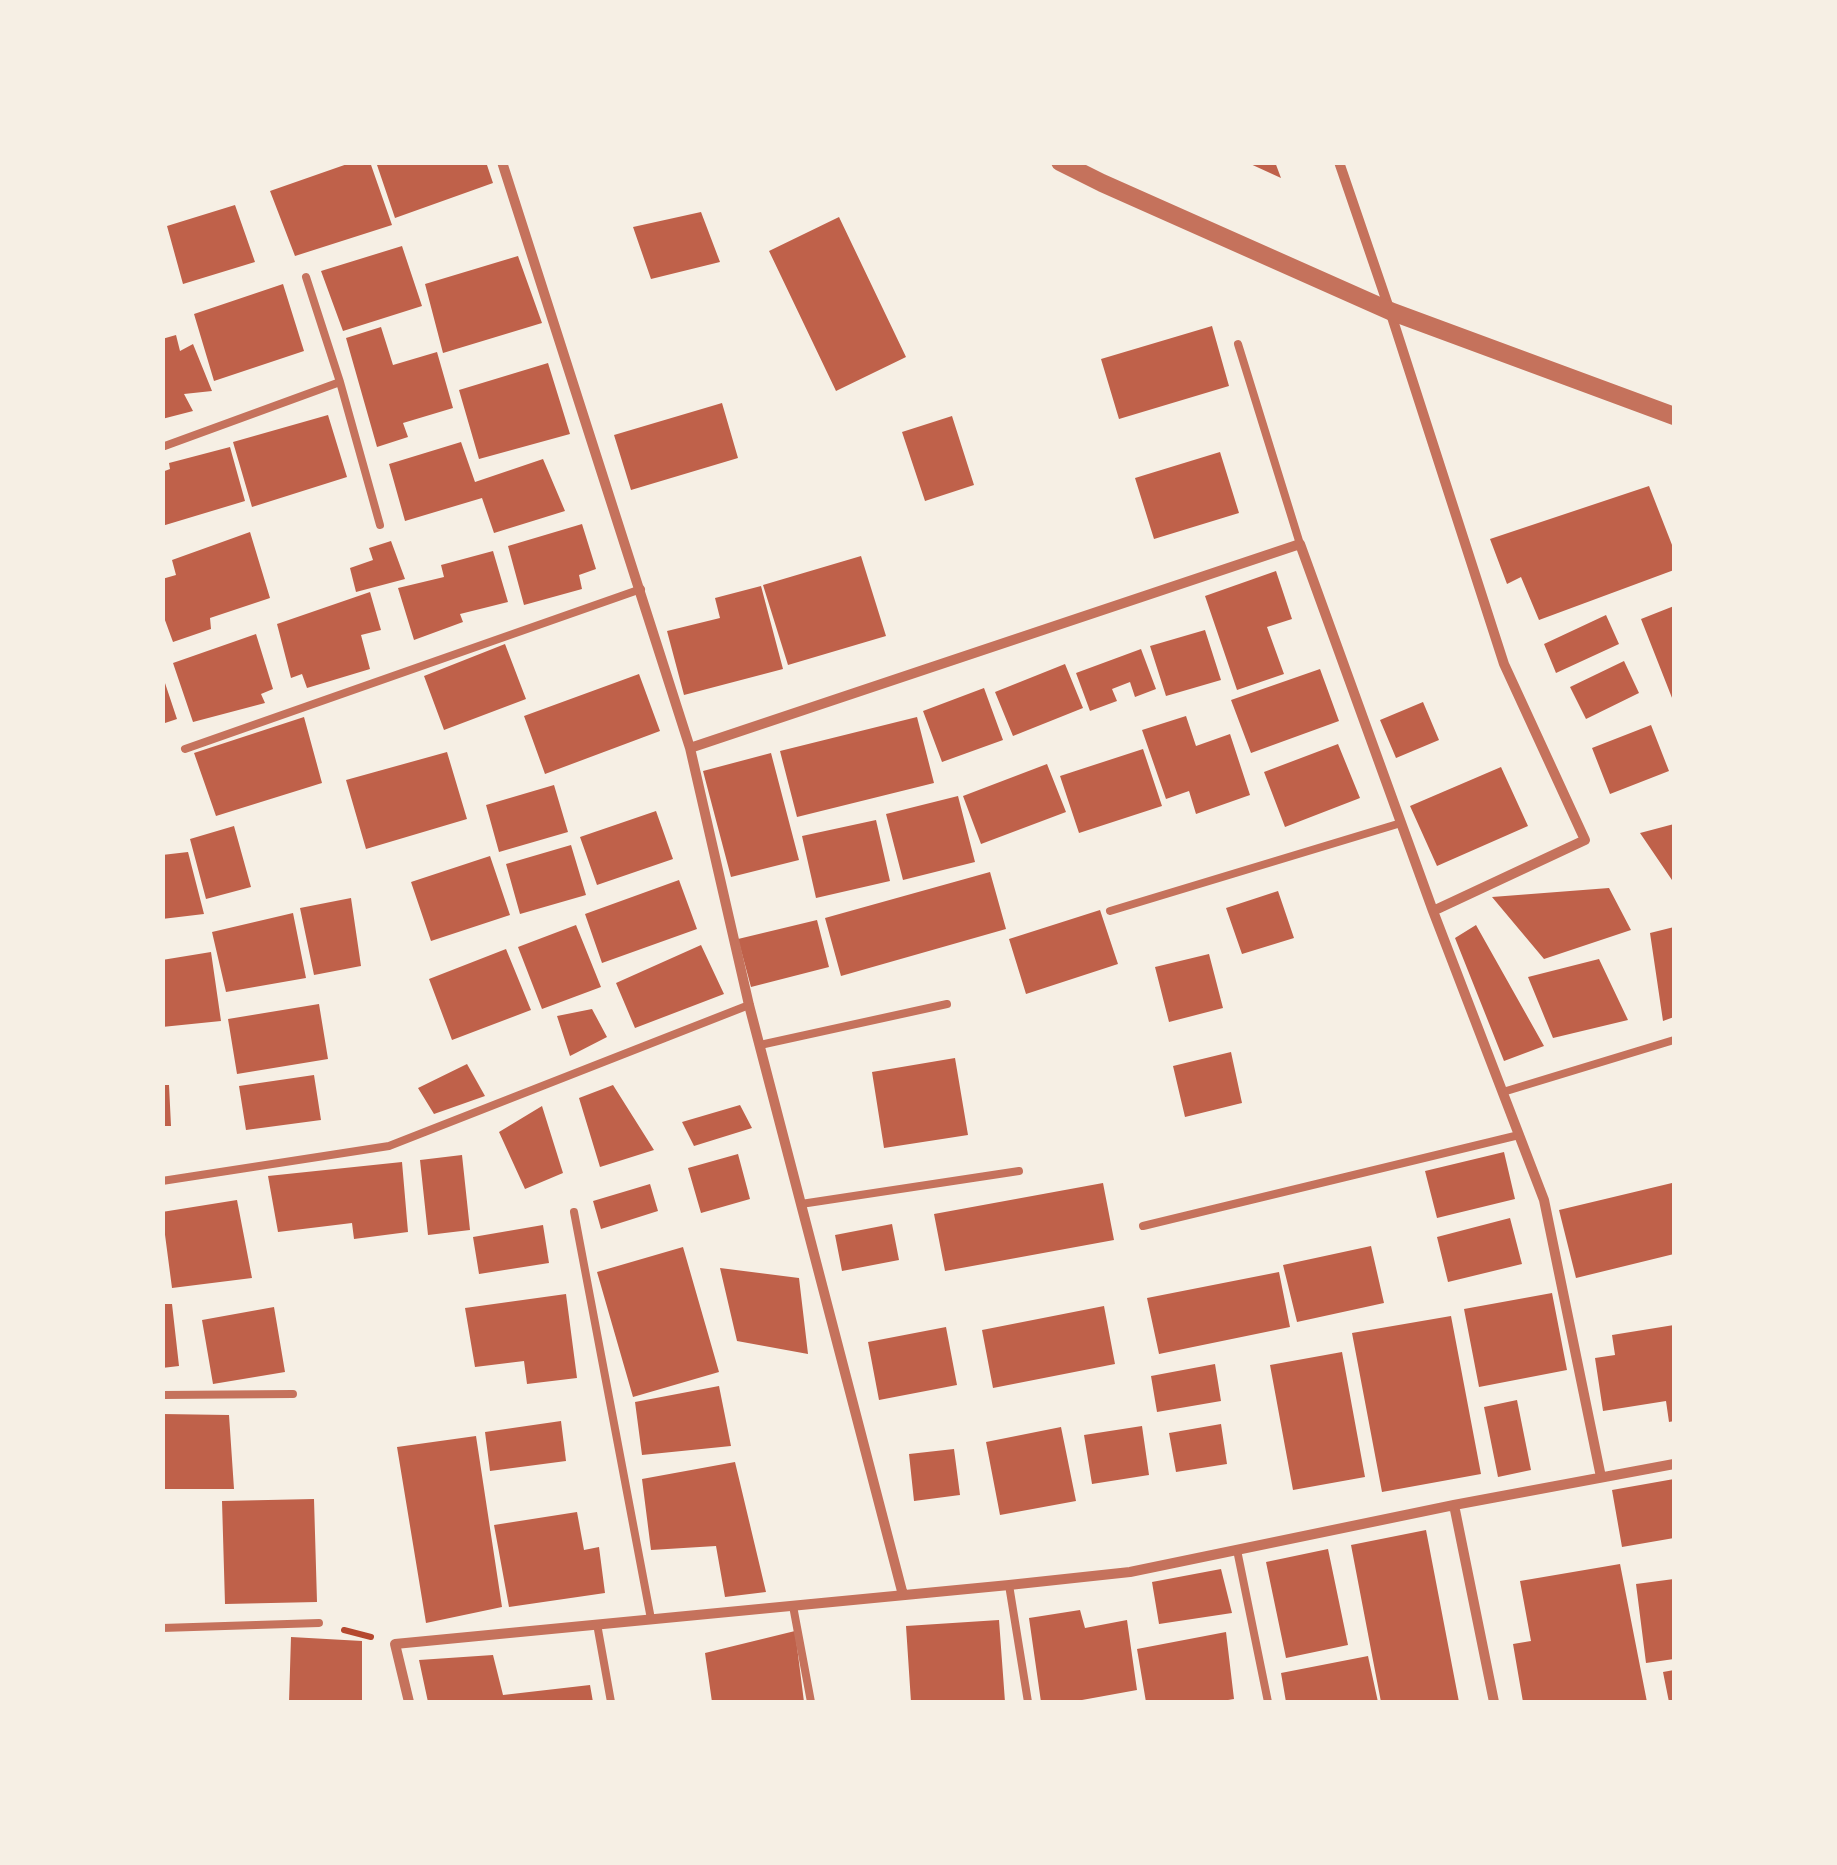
<!DOCTYPE html>
<style>
body{margin:0}
#map{position:relative;width:1837px;height:1865px;overflow:hidden;background:#f6efe4;font-family:Arial,sans-serif}
canvas{display:block}
.frame{position:absolute;inset:0;border:165px solid #f6efe4;pointer-events:none}
</style>
<div id="map">
<canvas width="1837" height="1865"></canvas>
<div class="frame"></div>
</div>
<script>
const context = document.querySelector('canvas').getContext('2d');
context.lineJoin = 'round';
function fillPath(path, color) {
  context.fillStyle = color;
  context.fill(path, 'evenodd');
}
function trace(path, color, width, dash) {
  context.strokeStyle = color;
  context.lineWidth = width;
  context.lineCap = dash ? 'butt' : 'round';
  context.setLineDash(dash || []);
  context.stroke(path);
}
const building = new Path2D(`
 M353 162H370L392 225 295 256 270 191Z
 M376 162H486L493 183 395 218Z
 M1246 162H1275L1281 178Z
 M235 205 255 262 183 284 167 226Z
 M701 212 720 262 651 279 633 227Z
 M839 217 906 357 836 391 769 251Z
 M402 246 422 306 343 331 321 271Z
 M518 256 542 323 443 353 425 284Z
 M283 284 304 351 214 381 194 314Z
 M1212 326 1229 386 1119 419 1101 359Z
 M381 327 393 365 437 352 453 408 403 423 408 437 377 447 346 338Z
 M176 335 180 351 193 344 212 391 184 394 193 411 162 419V339Z
 M548 363 570 434 479 459 459 390Z
 M722 403 738 458 631 490 614 435Z
 M328 415 347 477 252 507 233 442Z
 M952 416 974 485 925 501 902 432Z
 M461 442 475 482 543 459 565 511 494 533 482 498 405 521 389 464Z
 M230 447 245 501 162 526V472L170 469 169 463Z
 M1220 452 1239 513 1154 539 1135 478Z
 M1649 486 1674 550V570L1539 620 1521 577 1507 584 1490 539Z
 M582 524 596 569 579 575 582 589 524 605 508 546Z
 M250 532 270 598 210 618 211 629 173 642 162 612V579L176 575 172 560Z
 M391 541 405 579 356 592 350 568 373 560 369 548Z
 M493 551 508 602 460 614 463 622 414 640 398 588 444 577 441 565Z
 M861 556 886 636 788 665 763 585Z
 M1276 571 1292 619 1267 627 1284 674 1237 690 1205 596Z
 M761 586 783 669 684 695 667 631 720 618 715 598Z
 M370 592 381 630 361 635 370 669 307 688 302 674 291 678 277 624Z
 M1674 606V703L1641 619Z
 M1606 615 1619 644 1556 673 1544 644Z
 M1205 630 1221 680 1166 696 1150 646Z
 M256 634 273 689 261 694 265 703 193 722 173 663Z
 M505 644 526 699 444 730 424 676Z
 M1141 649 1156 689 1135 697 1130 682 1112 689 1117 701 1090 711 1076 673Z
 M1624 661 1639 693 1586 719 1570 687Z
 M1065 664 1083 708 1013 736 995 692Z
 M1320 669 1339 721 1251 753 1231 700Z
 M162 674 177 719 162 724Z
 M639 674 660 731 545 774 524 716Z
 M984 688 1003 740 942 762 923 711Z
 M1423 702 1439 740 1396 758 1380 720Z
 M1186 716 1196 746 1230 734 1250 795 1196 814 1189 791 1166 799 1142 730Z
 M304 717 322 783 216 816 194 753Z
 M917 717 934 783 797 817 780 751Z
 M1651 725 1669 771 1610 794 1592 748Z
 M1338 744 1360 798 1285 827 1264 772Z
 M1143 749 1162 806 1079 833 1060 776Z
 M447 752 467 819 366 849 346 780Z
 M771 753 799 860 731 877 703 771Z
 M1047 764 1066 812 981 844 963 796Z
 M1501 767 1528 826 1437 866 1410 806Z
 M554 785 568 832 499 852 486 805Z
 M958 796 975 862 903 880 886 814Z
 M656 811 673 859 597 885 580 837Z
 M876 820 890 881 816 898 802 836Z
 M1674 824V883L1640 833Z
 M234 826 251 887 206 899 190 839Z
 M571 845 586 895 520 914 506 864Z
 M188 852 204 914 162 919V855Z
 M490 856 510 915 431 941 411 882Z
 M990 872 1006 929 841 976 825 918Z
 M679 880 697 929 602 963 585 914Z
 M1609 888 1631 930 1544 959 1492 897Z
 M1278 891 1294 938 1242 954 1226 908Z
 M351 898 361 966 314 975 300 908Z
 M1100 910 1118 964 1026 994 1009 939Z
 M293 913 306 978 226 992 212 932Z
 M817 920 829 967 751 987 738 939Z
 M576 925 601 987 542 1009 518 947Z
 M1476 925 1544 1046 1504 1061 1455 938Z
 M1674 927V1017L1663 1021 1650 933Z
 M701 945 724 994 635 1028 616 983Z
 M506 949 531 1010 452 1040 429 979Z
 M211 952 221 1021 162 1027V960Z
 M1209 954 1223 1008 1169 1022 1155 967Z
 M1599 959 1628 1020 1553 1038 1528 977Z
 M319 1004 328 1059 237 1074 228 1019Z
 M592 1009 607 1037 570 1056 557 1016Z
 M1231 1052 1242 1103 1185 1117 1173 1066Z
 M955 1058 968 1135 884 1148 872 1072Z
 M467 1064 485 1096 434 1114 418 1088Z
 M314 1075 321 1120 246 1130 239 1086Z
 M162 1085H169L171 1126H162Z
 M613 1085 654 1150 600 1167 579 1098Z
 M740 1105 752 1128 694 1146 682 1122Z
 M542 1106 563 1173 525 1189 499 1132Z
 M1504 1152 1515 1199 1437 1218 1425 1171Z
 M738 1154 750 1199 701 1213 688 1168Z
 M462 1155 470 1230 428 1235 420 1160Z
 M402 1162 408 1232 354 1239 352 1223 278 1232 268 1176Z
 M1103 1183 1114 1240 945 1271 934 1214Z
 M1672 1183 1674 1193V1254L1576 1278 1559 1210Z
 M650 1184 658 1211 601 1229 593 1201Z
 M237 1200 252 1278 172 1288 162 1212Z
 M1510 1218 1522 1264 1448 1282 1437 1237Z
 M892 1224 899 1260 842 1271 835 1235Z
 M543 1225 549 1263 479 1274 473 1237Z
 M1371 1246 1384 1303 1297 1322 1283 1265Z
 M683 1247 719 1372 633 1397 597 1272Z
 M720 1268 799 1278 808 1354 737 1341Z
 M1279 1272 1290 1327 1159 1354 1147 1298Z
 M1552 1293 1567 1370 1479 1387 1464 1309Z
 M566 1294 577 1378 527 1384 524 1361 475 1367 465 1308Z
 M162 1304H172L179 1366 162 1368Z
 M1104 1306 1115 1364 993 1388 982 1330Z
 M274 1307 285 1372 213 1384 202 1320Z
 M1451 1316 1481 1474 1382 1492 1352 1333Z
 M1674 1325V1421L1669 1422 1666 1401 1603 1411 1595 1358 1615 1355 1612 1335Z
 M946 1327 957 1385 879 1400 868 1342Z
 M1342 1352 1365 1477 1293 1490 1270 1365Z
 M1215 1364 1221 1401 1157 1412 1151 1376Z
 M719 1386 731 1446 642 1455 635 1402Z
 M1517 1400 1531 1470 1498 1477 1484 1407Z
 M162 1414 229 1415 234 1489H162Z
 M561 1421 566 1461 490 1471 485 1432Z
 M1221 1424 1227 1464 1176 1472 1169 1433Z
 M1142 1426 1149 1475 1092 1484 1084 1435Z
 M1061 1427 1076 1501 1000 1515 986 1442Z
 M476 1436 502 1607 426 1623 397 1447Z
 M954 1449 960 1495 914 1501 909 1454Z
 M735 1462 766 1592 725 1597 716 1546 651 1550 642 1479Z
 M1674 1479V1538L1622 1547 1612 1490Z
 M314 1499 317 1602 225 1604 222 1501Z
 M577 1512 584 1550 599 1547 605 1593 509 1607 494 1525Z
 M1426 1530 1459 1702H1381L1351 1545Z
 M1328 1549 1348 1645 1286 1658 1266 1562Z
 M1620 1564 1647 1702H1523L1513 1644 1531 1641 1520 1581Z
 M1221 1569 1232 1613 1159 1624 1152 1582Z
 M1674 1579V1659L1646 1663 1636 1584Z
 M1080 1610 1085 1628 1127 1620 1137 1690 1071 1702H1041L1029 1618Z
 M999 1620 1005 1702H911L906 1626Z
 M795 1631 804 1702H712L705 1653Z
 M1226 1632 1234 1699 1216 1702H1146L1137 1649Z
 M291 1637 362 1641V1702H289Z
 M493 1655 503 1695 590 1685 593 1702H428L419 1660Z
 M1368 1656 1378 1702H1286L1281 1673Z
 M1674 1670V1702H1669L1663 1672Z`);
const path = new Path2D(`
 M344 1630 371 1637`);
const service = new Path2D(`
 M1238 344 1300 544
 M340 382 380 525
 M162 447 340 382 306 277
 M185 749 641 589
 M1110 911 1401 823
 M760 1045 947 1004
 M1503 1092 1674 1040
 M162 1181 389 1146 749 1005
 M801 1204 1019 1171
 M574 1212 651 1619
 M1143 1226 1519 1135
 M162 1395 293 1394
 M1237 1550 1268 1702
 M1009 1585 1028 1702
 M793 1606 811 1702
 M597 1624 611 1702
 M162 1628 319 1623`);
const minor = new Path2D(`
 M502 162 690 748 749 1005 903 1595
 M1339 162 1390 311 1504 664 1585 840 1433 911 1544 1200 1601 1477
 M690 748 1300 544 1433 911
 M1454 1505 1494 1702
 M409 1702 395 1644 1009 1585 1130 1572 1454 1505 1674 1464`);
const tertiary = new Path2D(`
 M1060 162 1102 183 1390 311 1674 416`);
fillPath(building, '#bf614a');
trace(path, '#b5482f', 6);
trace(service, '#c5725c', 8);
trace(minor, '#c5725c', 10);
trace(tertiary, '#c5725c', 18);
</script>
